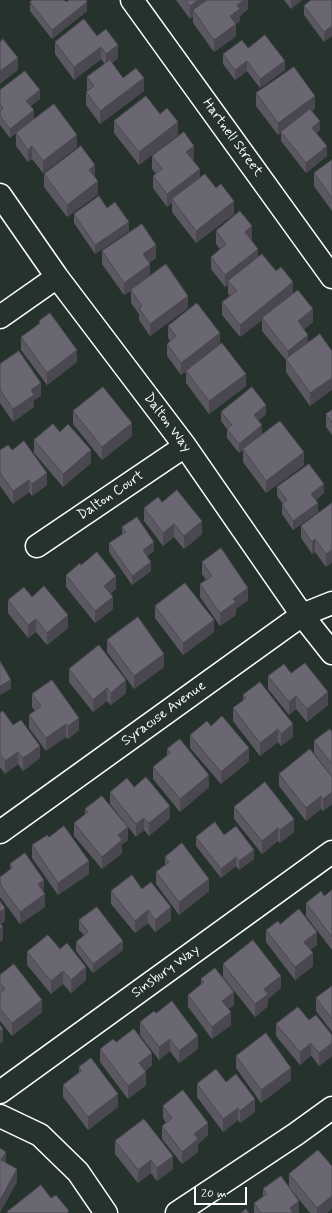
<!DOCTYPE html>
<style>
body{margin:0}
#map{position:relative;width:332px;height:1213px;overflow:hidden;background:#26332d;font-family:Mynerve,sans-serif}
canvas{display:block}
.scale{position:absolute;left:194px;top:1187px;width:53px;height:18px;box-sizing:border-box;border:2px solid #fff;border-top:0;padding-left:5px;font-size:12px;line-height:14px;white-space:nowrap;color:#fff;-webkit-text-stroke:3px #26332d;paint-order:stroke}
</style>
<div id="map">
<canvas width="332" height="1213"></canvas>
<div class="scale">20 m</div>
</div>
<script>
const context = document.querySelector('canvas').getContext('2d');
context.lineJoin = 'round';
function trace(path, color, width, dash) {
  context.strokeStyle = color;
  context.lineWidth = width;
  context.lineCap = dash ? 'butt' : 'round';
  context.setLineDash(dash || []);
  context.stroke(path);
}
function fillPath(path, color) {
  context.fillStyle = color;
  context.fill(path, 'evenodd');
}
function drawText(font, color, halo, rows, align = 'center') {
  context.font = font + ' Mynerve,sans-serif';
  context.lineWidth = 3.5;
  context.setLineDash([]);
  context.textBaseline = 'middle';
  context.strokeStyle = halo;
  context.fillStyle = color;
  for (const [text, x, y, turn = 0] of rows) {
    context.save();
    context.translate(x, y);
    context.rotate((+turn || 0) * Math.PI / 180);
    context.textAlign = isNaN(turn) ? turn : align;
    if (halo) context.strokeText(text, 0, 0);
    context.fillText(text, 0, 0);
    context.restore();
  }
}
const minor = new Path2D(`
 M132 0 332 277
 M0 195 57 277 185 446 302 615 332 653
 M0 317 57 277
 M37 546 185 446
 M0 832 302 615 332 603
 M0 1092 332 852
 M0 1116 40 1135 78 1172 106 1213
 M177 1213 296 1134 332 1108`);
const wall = new Path2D(`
 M176 0H248V9L240 16V21L236 24V36L214 52 193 23V16L190 19Z
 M284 0H302L291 9Z
 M332 0 324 42 304 15V6Z
 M30 2H66L87 11 52 39 30 11Z
 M97 36 118 58 112 63 123 78 144 91 100 124 86 105V92L88 91 87 90V77L105 64 101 59 74 80 55 54V42Z
 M248 48 285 70 260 88 247 71 235 80 223 64V54Z
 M0 90 40 99 30 106 34 120 77 147 43 173 32 159 28 162 16 146V133L10 138 0 125Z
 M256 93 315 109 312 111 320 130 316 133 327 156 306 173 281 141V133L278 135 256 106Z
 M160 114 178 135 139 165 114 133V121Z
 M152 156 194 159 192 160 200 178 234 214 196 243 172 212V203L167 207 153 188V176L156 174 152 169Z
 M332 160V211L314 186V173Z
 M44 174 95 178 98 194 67 217 44 187Z
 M107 208 129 231 95 254 74 223V214Z
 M216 231 252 239 251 240 258 257 293 294 313 322 304 329 308 343 320 334 310 406 286 372V360L262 331V320L240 337 222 315V302L230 296 228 294V285L225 287 211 269V257L220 249 216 244Z
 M102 251 156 258 149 263 150 276 188 308 150 336 139 320V314L131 303V291L124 295 102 264Z
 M39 321 77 362 47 385 21 350V337L39 324Z
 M168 326 220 345 246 386 209 414 186 383V372L181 375 167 356V344L170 341 168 338Z
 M0 364 41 396 34 400V407L13 422 0 403Z
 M332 410V435L326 427V414Z
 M73 411 132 436 102 460 73 424Z
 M221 412 266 414 259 420 262 434 251 444 304 465 266 493 243 462V450L239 453 227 438V429L221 421Z
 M60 432 91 463 63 487 34 453V440Z
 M0 450H12L47 485 32 496 29 492 13 504 0 486Z
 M277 487 324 493 316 500 318 512 293 530 282 514V504H283L277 496Z
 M162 502 202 534 184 549 174 537 163 546 144 521V508Z
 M332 503V562L326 567 315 552 312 554 301 538V526Z
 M122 527 154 551 147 556 151 571 132 585 109 552V543L122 534Z
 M202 562 248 600 236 609V615L220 626 200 597V584L206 580 202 574Z
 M81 565 116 589 110 594 113 609 95 623 66 587V575Z
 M32 597 68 628 47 645 36 632 28 638 8 613V600Z
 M155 606 214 632 183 655 155 618Z
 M107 640 164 667 134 689 107 652Z
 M69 669 126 693 111 705 107 701 93 712 69 682Z
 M291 673 328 705 307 722 296 709 289 715 268 689V676Z
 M32 694 79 730 68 739 66 737 46 751 29 728V715L35 711 32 707Z
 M243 695 293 737 281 746 278 742 260 756 233 721V708L243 701Z
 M0 713 13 725 40 758 23 771 18 764 5 774 0 767Z
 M211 726 249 761 221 784 190 748V735Z
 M332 732V777L314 753V741Z
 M167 749 209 787 180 812 153 779V767L167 755Z
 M279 774 332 777V804L323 811 321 809 306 821 279 786Z
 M134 787 170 818 149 836 144 830 136 837 110 804V792Z
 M234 807 294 832 280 843 278 841 262 854 234 819Z
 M85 809 128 840 122 844V853L102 869 74 836V823L85 814Z
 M224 835 254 859 239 870 236 866 221 878 196 846V837Z
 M49 837 89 874 58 895 32 858V845Z
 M165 857 209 891 179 915 156 884V872L165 865Z
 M10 864 44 892 45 907 20 924 0 897V877L10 870Z
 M142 889 171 920 155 932 148 923 135 933 111 904V891Z
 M332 890V950L306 916V903L324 896Z
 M79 920 123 950 93 973 76 951V942L84 935 79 930Z
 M280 924 317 945 310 950 313 966 295 980 266 942V930Z
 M60 949 86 980 71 993 63 984 51 994 27 965V952Z
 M223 964 281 988 268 999V1006L255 1017 223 977Z
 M0 975 42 1012 12 1036 0 1021Z
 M201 979 234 1005 228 1009 231 1025 212 1039 188 1007V995L201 984Z
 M332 986V1032L316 1011V998Z
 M156 1013 198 1049 179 1063 170 1051 159 1060 140 1035V1022Z
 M309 1020 332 1035V1056L319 1066 311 1055 300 1065 276 1036V1024Z
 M116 1042 152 1065 145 1071 146 1085 128 1099 100 1062V1049Z
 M236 1056 291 1080 261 1103 236 1068Z
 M79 1067 118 1107 88 1130 63 1097V1085L79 1072Z
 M226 1082 255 1112 240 1123 238 1120 223 1132 197 1097V1084Z
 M163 1106 208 1135 198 1144V1152L182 1164 162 1139V1126L166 1123 163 1118Z
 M115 1141 173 1169 157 1181 151 1173 138 1183 115 1154Z
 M289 1174 332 1208 327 1213H310L289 1187Z
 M263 1189 299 1213H254V1203L263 1196Z`);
const shadedWall = new Path2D(`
 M198 0H214L193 10V16L190 19V6Z
 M244 0H248V9L240 16V21L236 24V36L214 52V40L237 5Z
 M291 0H302L291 9Z
 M87 2V11L52 39V30Z
 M332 26V36L324 42V32Z
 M118 45V58L106 66V54Z
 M101 47V59L74 80V67Z
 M18 58V70L0 84V71Z
 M247 61V71L235 80V70Z
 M285 61V70L260 88V79Z
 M144 78V91L100 124V111Z
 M40 90V99L26 110V101Z
 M315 96V109L278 135V123Z
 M34 110V120L10 138V129Z
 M320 121V130L312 137V128Z
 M178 122V135L139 165V152Z
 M77 135V147L43 173V161Z
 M32 146V159L28 162V150Z
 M194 146V159L186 165V152Z
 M327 146V156L306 173V163Z
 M95 165V178L89 170Z
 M200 169V182L172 199V203L167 207V194Z
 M98 181V194L67 217V205Z
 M234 201V214L196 243V231Z
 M129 222V231L95 254V245Z
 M252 226V239L245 244V232Z
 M156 245V258L143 267V254Z
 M258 249V261L228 281V285L225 287V275Z
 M150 264V277L124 295V283Z
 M293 282V295L262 318V320L240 337V325Z
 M188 296V308L150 336V324Z
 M313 309V322L298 334V321Z
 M220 333V346L181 375V363Z
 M308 335V347L288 363V351Z
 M77 350V362L47 385V373Z
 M246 374V386L209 414V401Z
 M332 378V390L310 406V393Z
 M41 383V396L34 400V407L13 422V409L31 390Z
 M266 405V414L254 424V415Z
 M132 423V436L102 460V447Z
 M262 425V434L239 453V444Z
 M91 450V463L63 487V474Z
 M304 452V465L266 493V481Z
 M47 473V485L32 496V484Z
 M29 480V492L13 504V491Z
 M324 484V493L311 503V494Z
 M318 503V512L293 530V521Z
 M202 521V534L184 549V536Z
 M174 524V537L163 546V533Z
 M315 539V552L312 554V542Z
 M154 542V551L143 559V550Z
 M332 550V562L326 567V554Z
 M151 562V571L132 585V576Z
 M116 576V589L104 599V586Z
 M248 588V600L236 609V615L220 626V613L233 599Z
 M113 597V609L95 623V611Z
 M68 615V628L47 645V633Z
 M36 619V632L28 638V625Z
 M214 620V632L183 655V643Z
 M164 654V667L134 689V676Z
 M11 680V689L0 695V686Z
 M126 680V693L111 705V693Z
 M107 688V701L93 712V700Z
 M328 692V705L307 722V709Z
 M296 696V709L289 715V702Z
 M79 718V730L68 739V726Z
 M66 724V737L46 751V738Z
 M293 724V737L281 746V734Z
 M278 729V742L260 756V743Z
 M40 746V758L23 771V758Z
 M249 748V761L221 784V772Z
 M18 752V764L5 774V761Z
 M209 775V787L180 812V799Z
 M332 792V804L323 811V799Z
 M321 796V809L306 821V808Z
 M170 806V818L149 836V823Z
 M144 818V830L136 837V824Z
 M294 819V832L280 843V830Z
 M128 827V840L122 844V853L102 869V857L118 835Z
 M278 828V841L262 854V841Z
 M254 850V859L239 870V861Z
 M236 857V866L221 878V869Z
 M89 861V874L58 895V883Z
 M209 879V891L179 915V902Z
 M44 880V892L38 897V884Z
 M45 894V907L20 924V912Z
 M171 907V920L155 932V920Z
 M5 908V921L0 925V912Z
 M148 910V923L135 933V921Z
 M3 927V940L0 942V929Z
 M317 932V945L304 954V942Z
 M123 941V950L93 973V964Z
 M313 953V966L295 980V967Z
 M86 967V980L71 993V980Z
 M63 971V984L51 994V981Z
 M281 976V988L268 999V1006L255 1017V1004L264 989Z
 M234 992V1005L222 1014V1001Z
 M42 1000V1012L12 1036V1023Z
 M231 1012V1025L212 1039V1027Z
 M3 1029V1042L0 1043V1031Z
 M198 1036V1049L179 1063V1051Z
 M170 1039V1051L159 1060V1047Z
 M311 1043V1055L300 1065V1052Z
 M332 1043V1056L319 1066V1053Z
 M152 1053V1065L139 1075V1063Z
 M291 1068V1080L261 1103V1090Z
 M146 1072V1085L128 1099V1086Z
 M118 1094V1107L88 1130V1117Z
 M255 1099V1112L240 1123V1111Z
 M238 1108V1120L223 1132V1119Z
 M208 1123V1135L198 1144V1152L182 1164V1152L194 1134Z
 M6 1152V1164L1 1160Z
 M173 1156V1169L157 1181V1168Z
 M151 1160V1173L138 1183V1170Z
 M17 1169V1182L0 1213V1200Z
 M332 1196V1208L327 1213H317V1208Z
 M299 1201V1213H290V1208Z`);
const building = new Path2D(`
 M32 0H64L66 2 69 0H86L87 2 52 30 30 2Z
 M186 0H198L190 6Z
 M207 0H244L237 5 240 9 230 16 236 24 214 40 193 10Z
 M311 0H332V26L324 32 304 6Z
 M84 19 97 36 106 29 118 45 106 54 101 47 74 67 55 42Z
 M265 35 285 61 260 79 247 61 235 70 223 54 242 40 248 48Z
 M3 39 18 58 0 71V42Z
 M110 60 123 78 136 68 144 78 100 111 86 92 94 86 87 77Z
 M294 67 315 96 278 123 256 93Z
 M25 71 40 90 26 101 34 110 10 129 0 116V111L3 109 0 104V90Z
 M146 96 160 114 167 108 178 122 139 152 114 121Z
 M54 104 77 135 43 161 32 146 28 150 16 133Z
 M310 109 320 121 312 128 327 146 306 163 281 132Z
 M184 132 194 146 186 152 200 169 167 194 153 176 162 169 152 156Z
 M81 146 95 165 89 170 98 181 67 205 44 174Z
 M332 160V198L314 173Z
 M205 174 216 188 221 184 234 201 196 231 172 199Z
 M99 196 107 208 115 202 129 222 95 245 74 214Z
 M240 211 252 226 245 232 258 249 225 275 211 257 226 244 216 231Z
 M142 224 156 245 143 254 150 264 124 283 102 251Z
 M262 254 276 271 281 267 293 282 240 325 222 302 237 291 228 281Z
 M166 264 188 296 150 324 139 308 142 306 131 290Z
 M298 290 313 309 298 321 308 335 288 351 262 318Z
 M197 303 220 333 181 363 167 344 176 336 168 326Z
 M50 313 77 350 47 373 21 337 40 323 39 321Z
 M320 334 332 351V378L310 393 286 359Z
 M222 343 246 374 209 401 186 371Z
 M19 351 41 383 31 390 34 395 13 409 0 390V364Z
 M103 387 132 423 102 447 73 411Z
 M252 387 266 405 254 415 262 425 239 444 227 429 232 425 221 412Z
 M332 410V423L326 414Z
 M280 421 304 452 266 481 243 449Z
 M53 424 60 432 68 424 91 450 63 474 34 440Z
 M24 441 47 473 32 484 29 480 13 491 0 473V450L8 445 12 450Z
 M309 464 324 484 311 494 318 503 293 521 282 504 287 500 277 487Z
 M177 490 202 521 184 536 174 524 163 533 144 508 158 497 162 502Z
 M332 503V550L326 554 315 539 312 542 301 526Z
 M137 517 154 542 143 550 151 562 132 576 109 543 126 532 122 527Z
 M221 548 248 588 233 599 236 602 220 613 200 584 212 576 202 562Z
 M97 552 116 576 104 586 113 597 95 611 66 575 80 563 81 565Z
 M185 583 214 620 183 643 155 606Z
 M44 586 68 615 47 633 36 619 28 625 8 600 24 587 32 597Z
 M138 617 164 654 134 676 107 640Z
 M99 645 126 680 111 693 107 688 93 700 69 669Z
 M0 661 11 680 0 686Z
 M305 663 328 692 307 709 296 696 289 702 268 676 284 664 291 673Z
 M52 680 79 718 68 726 66 724 46 738 29 715 41 706 32 694Z
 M260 682 293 724 281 734 278 729 260 743 233 708 246 698 243 695Z
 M3 711 13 725 21 720 40 746 23 758 18 752 5 761 0 754V713Z
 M222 716 249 748 221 772 190 735 207 721 211 726Z
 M330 729 332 732V764L314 741Z
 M180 739 209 775 180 799 153 767 170 753 167 749Z
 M310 749 332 777V792L323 799 321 796 306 808 279 774Z
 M146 777 170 806 149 823 144 818 136 824 110 792 127 778 134 787Z
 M265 782 294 819 280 830 278 828 262 841 234 807Z
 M102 796 128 827 118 835 122 840 102 857 74 823 88 812 85 809Z
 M215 822 224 835 236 826 254 850 239 861 236 857 221 869 196 837Z
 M64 826 89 861 58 883 32 845 47 835 49 837Z
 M182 843 209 879 179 902 156 872 169 862 165 857Z
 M25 853 44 880 38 884 45 894 20 912 0 884V877L12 868 10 864Z
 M132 875 142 889 151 882 171 907 155 920 148 910 135 921 111 891Z
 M332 890V937L306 903 321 891 324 896Z
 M0 901 5 908 0 912Z
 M97 907 123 941 93 964 76 942 88 932 79 920Z
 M299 909 317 932 304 942 313 953 295 967 266 930 278 921 280 924Z
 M0 923 3 927 0 929Z
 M48 935 60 949 67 943 86 967 71 980 63 971 51 981 27 952Z
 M253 940 281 976 264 989 268 994 255 1004 223 964Z
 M14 964 42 1000 12 1023 0 1009V993L5 989 0 983V975Z
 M215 968 234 992 222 1001 231 1012 212 1027 188 995 204 982 201 979Z
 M332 986V1019L316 998Z
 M172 1001 198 1036 179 1051 170 1039 159 1047 140 1022 154 1011 156 1013Z
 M298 1007 309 1020 316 1015 332 1035V1043L319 1053 311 1043 300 1052 276 1024Z
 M0 1025 3 1029 0 1031Z
 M134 1029 152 1053 139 1063 146 1072 128 1086 100 1049 113 1039 116 1042Z
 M266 1033 291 1068 261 1090 236 1056Z
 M91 1058 118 1094 88 1117 63 1085 81 1071 79 1067Z
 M216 1069 226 1082 236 1074 255 1099 240 1111 238 1108 223 1119 197 1084Z
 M183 1090 208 1123 194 1134 198 1139 182 1152 162 1126 172 1118 163 1106Z
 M144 1119 173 1156 157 1168 151 1160 138 1170 115 1141Z
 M0 1148 6 1152 1 1160 17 1169 0 1200Z
 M318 1150 332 1166V1196L317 1208 289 1174Z
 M281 1176 299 1201 290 1208 293 1213H261L254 1203 267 1194 263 1189Z
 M41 1185 51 1198 56 1195 69 1211 67 1213H8L7 1212Z
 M246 1209 249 1213H241Z`);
const streetNames = [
 ["Hartnell Street",232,138,54],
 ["Dalton Way",167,423,53],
 ["Dalton Court",111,496,-34],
 ["Syracuse Avenue",164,714,-36],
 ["Sinsbury Way",166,972,-36]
];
trace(minor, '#fff', 25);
trace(minor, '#26332d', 22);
fillPath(wall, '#5b5862');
fillPath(shadedWall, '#4a4750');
fillPath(building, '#6a6672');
trace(building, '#4a4750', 1);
drawText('14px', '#fff', '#26332d', streetNames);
</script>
